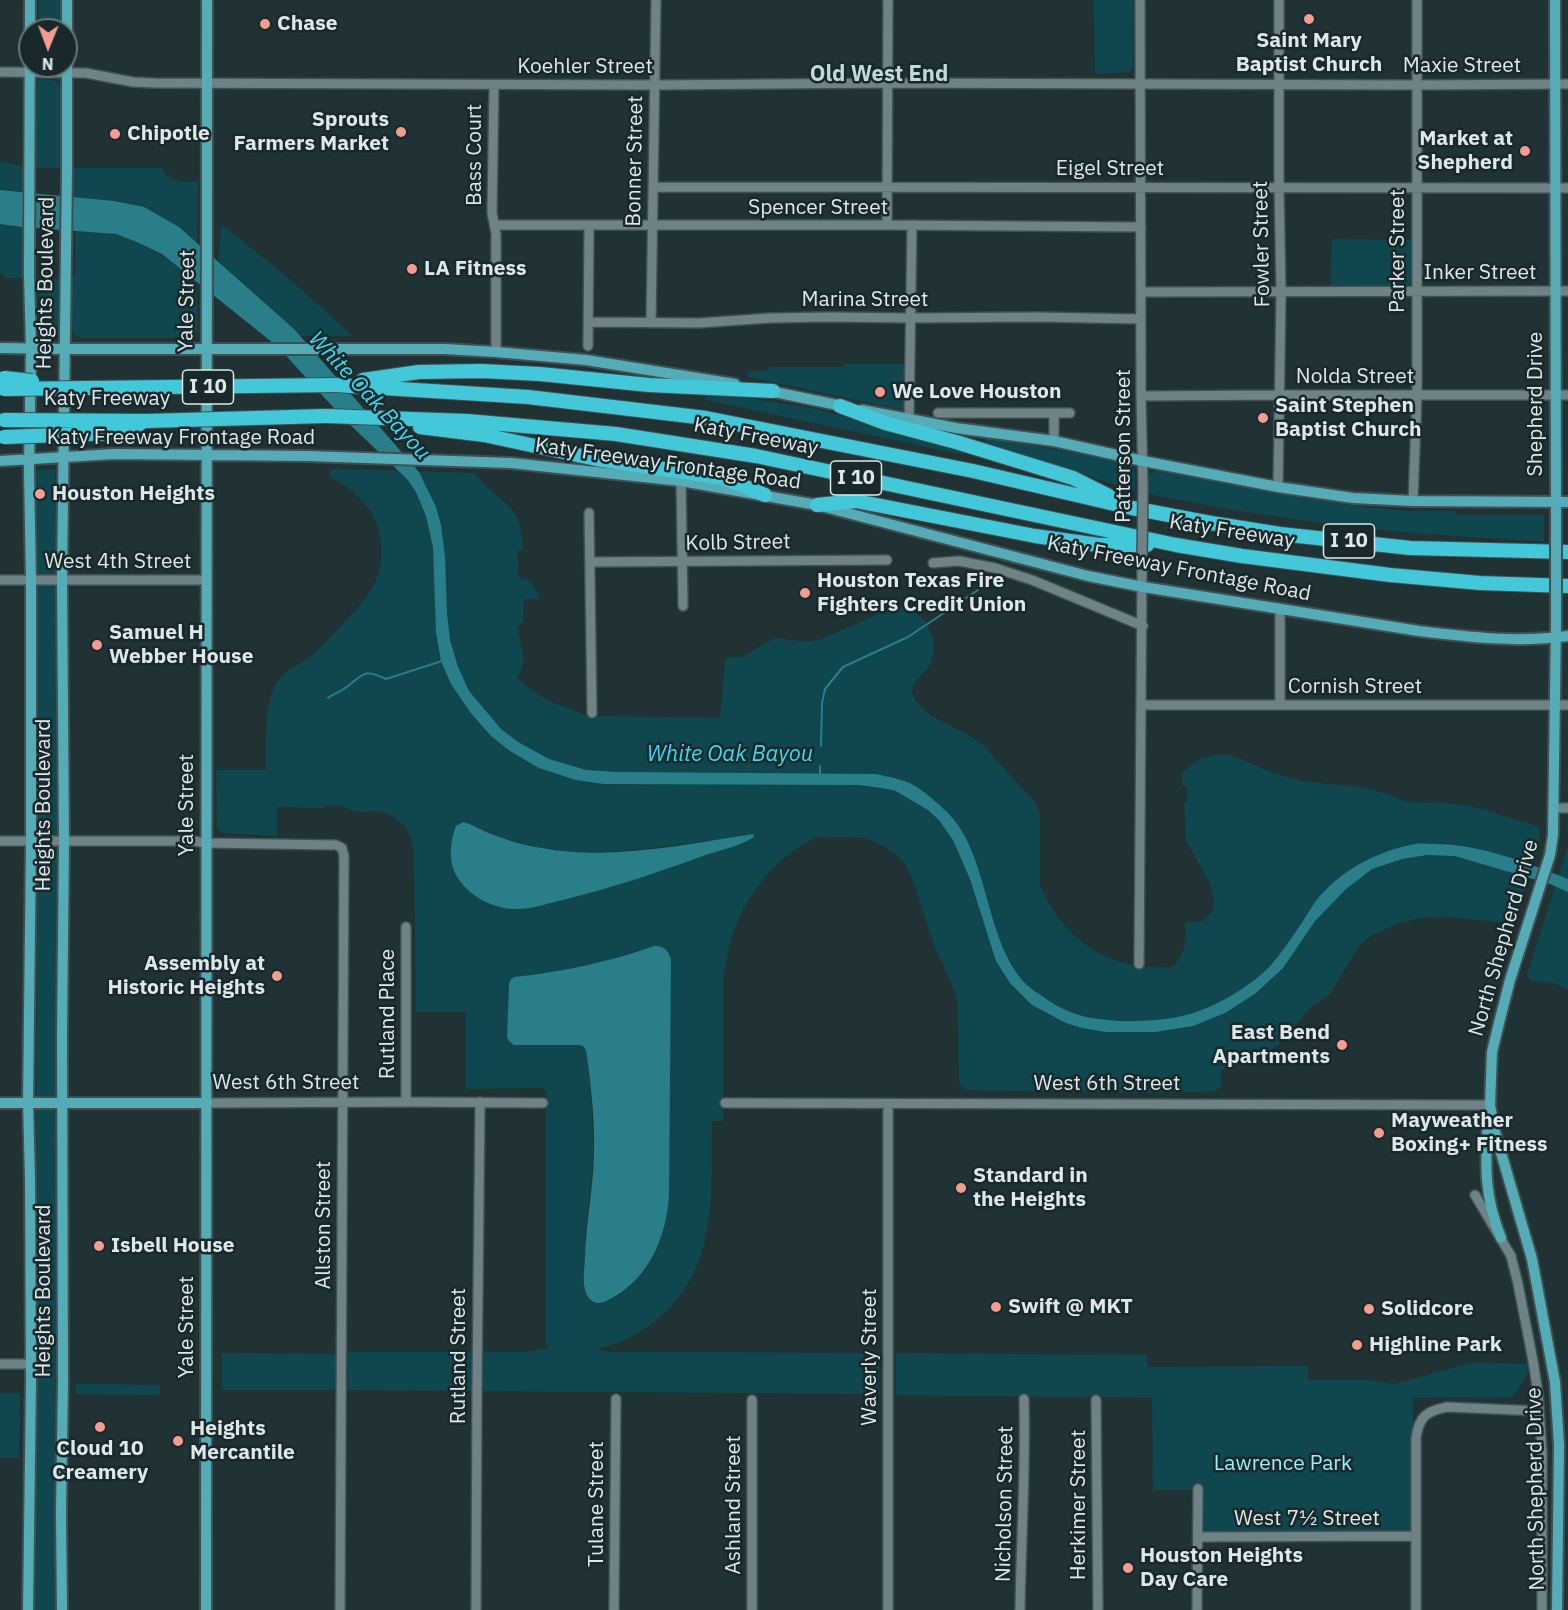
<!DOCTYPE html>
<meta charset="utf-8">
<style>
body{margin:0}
#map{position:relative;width:1568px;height:1610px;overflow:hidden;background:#213235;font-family:"IBM Plex Sans",sans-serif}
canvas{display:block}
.north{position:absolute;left:18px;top:18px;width:60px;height:60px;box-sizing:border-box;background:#18282b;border:2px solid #677577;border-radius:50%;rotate:181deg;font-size:16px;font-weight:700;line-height:24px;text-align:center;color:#dee8ea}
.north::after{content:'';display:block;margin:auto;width:21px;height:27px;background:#f59c91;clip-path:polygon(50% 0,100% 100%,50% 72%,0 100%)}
</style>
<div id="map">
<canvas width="1568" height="1610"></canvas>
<div class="north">N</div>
</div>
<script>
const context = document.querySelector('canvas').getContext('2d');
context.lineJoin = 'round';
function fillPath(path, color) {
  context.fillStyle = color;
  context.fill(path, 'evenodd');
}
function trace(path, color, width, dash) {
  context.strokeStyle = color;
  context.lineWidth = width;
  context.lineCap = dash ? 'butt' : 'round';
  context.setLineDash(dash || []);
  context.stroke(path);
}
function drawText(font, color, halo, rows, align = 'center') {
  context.font = font + ' "IBM Plex Sans",sans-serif';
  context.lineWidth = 5;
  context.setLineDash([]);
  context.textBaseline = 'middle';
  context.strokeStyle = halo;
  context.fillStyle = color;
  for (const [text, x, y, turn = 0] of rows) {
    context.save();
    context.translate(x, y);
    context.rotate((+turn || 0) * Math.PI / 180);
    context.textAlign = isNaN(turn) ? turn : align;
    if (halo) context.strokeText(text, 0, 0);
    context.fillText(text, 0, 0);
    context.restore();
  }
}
const green = new Path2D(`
 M38 0H60V30H40Z
 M1094 0H1133V68L1130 72 1095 74Z
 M43 79 57 81 60 87V168H35L37 86 39 80Z
 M0 162 22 166V192L0 190Z
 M74 168H163L166 177 172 174 171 178 180 182H198L197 243 179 227 114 201 74 197Z
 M0 224 22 227 23 278H6L0 272Z
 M221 225C267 259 310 296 352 336H299L294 329 219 263Z
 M75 231C88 232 101 232 114 234 143 238 173 263 196 281L198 325 196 335 190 338H80L76 336 71 329V277L75 276Z
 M1332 239 1413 240 1412 279 1409 287 1331 289Z
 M36 278 61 279 59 333H41L40 301Z
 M845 364H908L906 404 904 408 899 409 748 377V371H768L769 367H844Z
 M707 393 740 397 812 408 965 449 964 455 706 400Z
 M986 438 1129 462C1137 470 1135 480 1135 491L986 443Z
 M55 469 56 487 60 521 57 1610H35L37 878 36 470Z
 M333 469 474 473C481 477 481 482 487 487 515 511 520 511 523 550L517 551 519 579 530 580 541 599H524L523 622 517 627C521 647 529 660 517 678L530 689 549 701 588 716 720 718 726 658 742 657 775 638 808 642 822 639 890 609 901 608 911 611 920 616 927 624 933 639 934 651 930 665 913 685 912 693 916 702 931 716 970 736 982 744 1031 798 1037 806 1040 816V885C1065 943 1110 971 1173 967 1185 954 1188 939 1185 922L1204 921 1213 911 1214 898 1210 883 1186 841 1184 803 1187 802V787L1182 786V774L1190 766 1201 759 1214 755H1227L1234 756 1273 773 1300 781 1359 787 1388 794 1405 802 1446 803 1474 807 1534 825 1537 827 1540 831 1539 845 1520 906 1513 916 1507 920 1500 922 1443 917 1421 918 1399 923 1372 935 1359 946 1329 995 1312 1006 1279 1044 1265 1053 1237 1058 1228 1064 1221 1071V1086L1216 1091 1151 1093 967 1090 960 1085 959 1080 958 1008C956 987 943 967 935 947 931 934 926 921 922 908 917 892 913 875 903 862 893 850 878 842 864 838L817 837 806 843 786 856 768 873 753 893 740 915 731 939 723 978V1121H712C711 1194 719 1272 654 1322 637 1335 617 1345 596 1349L609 1352 879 1353V1394L481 1391 482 1352H526L549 1348 546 1343V1092L543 1088 466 1089V1012H416L414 851 411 838 405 826 391 815 380 811 358 812 338 805 322 806 328 808 277 807V836L221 833 217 828 216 770H266C267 744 263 707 276 684 287 666 301 666 314 654 324 644 333 634 343 624 366 599 384 581 381 545 380 529 375 516 365 504 359 497 352 491 345 486 340 482 334 480 330 476V471ZM460 822 466 823C500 839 535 849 572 852 592 854 613 852 632 850 672 846 712 841 752 834L753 838C690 861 627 884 562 900 544 904 526 911 508 909 488 906 470 894 459 878 451 867 448 847 453 834 455 830 458 826 460 822ZM654 946H661L669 1195C667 1232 654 1267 624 1290 617 1296 608 1301 599 1303L585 1290V1237L594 1154 591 1096 586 1050 583 1046 579 1045H514L509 1041 507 1037 509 984 510 980 594 964Z
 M1156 471H1171C1250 488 1329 506 1410 511 1425 511 1441 511 1456 511V515H1544V541C1411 536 1279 521 1149 494V474Z
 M1568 846V990C1556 982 1545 981 1531 981L1527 975Z
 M348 1352H471V1391L348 1390Z
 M222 1353 338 1354 339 1390H222Z
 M896 1353 1147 1355V1367L1308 1366V1380H1367L1394 1384 1471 1363 1527 1364 1528 1372 1513 1397 1413 1398V1531H1204V1490H1153L1152 1398 896 1395Z
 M76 1384 160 1385V1395L76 1394Z
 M0 1393H20L19 1458H0Z`);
const water = new Path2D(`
 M0 190 114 201 144 207 179 227 294 329 419 472 436 507 441 525 445 557 447 614 450 640 458 667 469 691 501 729 518 742 549 759 586 770 616 772 876 774C888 777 904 779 915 786 927 793 950 813 958 825 990 872 988 948 1028 986 1032 990 1038 993 1042 996 1057 1007 1073 1015 1092 1018 1119 1023 1159 1022 1186 1015 1213 1009 1253 985 1271 965 1283 951 1293 936 1303 921 1307 915 1311 908 1315 902 1339 871 1377 851 1415 844 1421 843 1427 844 1433 844 1480 844 1525 862 1568 879V892L1550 884 1455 856 1427 855 1402 859 1372 869 1346 889 1315 921 1283 968 1256 993 1225 1013 1193 1026 1155 1032H1106L1082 1028 1066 1023 1032 1005 1010 983 996 961 970 879 953 840 939 820 928 810 894 790 860 785 604 784 576 780 539 768 510 751 491 736 470 712 451 684 441 661 436 632 433 547 426 516 416 492 407 479 343 418 278 347 162 254 137 242 116 234 22 227 0 224Z
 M463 822C471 824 477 828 484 831 503 839 522 845 542 848 608 861 687 844 753 834L754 837C740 846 720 850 703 856 657 873 611 888 563 900 548 903 533 909 518 909 494 910 468 896 456 875 448 860 450 841 456 826Z
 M654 946C664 945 669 951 671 960L669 1195C667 1236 649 1278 612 1298 605 1302 598 1306 591 1300 580 1291 585 1268 585 1256 586 1222 593 1189 594 1155 595 1120 591 1085 586 1050L583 1046 579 1045H514L509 1041 507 1037 509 984 510 980 514 977C562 972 608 962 654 946Z`);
const stream = new Path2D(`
 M328 698C334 694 342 691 348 686 364 673 366 669 386 679L442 661
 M821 746 822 703 825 689 843 667 908 637 978 590
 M820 775V766`);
const minor = new Path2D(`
 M1140 0 1141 396 1143 486
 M0 72 86 73 133 82 154 83 654 85 888 83 1416 85 1568 84
 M494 85 492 213 496 234V352
 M653 187 1568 188
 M495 225H887L1141 227
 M887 225 888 0
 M1141 292 1568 291
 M589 322 699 323 770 318 832 317 911 318 1036 317 1141 319
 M651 323 656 0
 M588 346 589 226
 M1141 396 1279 395H1568
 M938 413H1070
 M1054 413V441
 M909 419 912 225
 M681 481 683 606
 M1278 487 1281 292 1279 187V0
 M1413 501 1417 395V0
 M589 513 592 713
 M590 562 887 560
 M933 563 959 561 995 568 1032 580 1143 626
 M0 580H206
 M1142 705H1568
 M1280 705V609
 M1554 808H1568
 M0 841H194L206 843 336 845 342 848 344 856 340 1610
 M406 927V1102
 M1139 964 1142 565
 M207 1103 412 1102 543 1103
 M725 1103 1490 1105
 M888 1104V1610
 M1475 1195 1511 1256 1518 1284 1533 1361 1538 1393 1542 1452V1610
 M0 1364H31
 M1096 1400 1098 1610
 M1198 1537 1416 1536
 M476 1610 477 1388 480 1102
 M614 1610 616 1399
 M752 1610V1400
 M1020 1610C1021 1540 1026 1469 1024 1399
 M1197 1610 1198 1489
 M1416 1610V1438C1419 1416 1427 1411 1447 1407L1539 1411`);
const major = new Path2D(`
 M1555 0 1556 520
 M0 348 64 349H445L496 352 586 360 735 384
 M765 390 847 407
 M862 410 956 428 1054 441 1143 461 1278 487 1353 498 1413 501 1568 502
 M0 461 114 454 307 456 511 463 681 481 817 505 1088 576 1143 587 1419 631C1468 637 1518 643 1568 636
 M1556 624 1553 835 1550 855 1510 980 1499 1023 1492 1052 1490 1105 1495 1132 1532 1259 1555 1382 1559 1445 1557 1610
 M0 1103H207
 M1488 1120C1485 1164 1484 1196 1501 1238
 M28 1610 31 1382 30 1177 28 1103 31 842V580L29 470 31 348 29 274 30 0
 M62 1610 61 1512 63 1382 62 1034 64 842 62 580 67 168V0
 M206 1610 207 0`);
const highway = new Path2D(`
 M363 380 419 372 481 371 540 374 649 385 773 391
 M335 385 528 397 706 418 973 471 1132 508 1211 523 1280 534 1410 548 1568 552
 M840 406 885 423 956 442 1073 478 1109 496
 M326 416 467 421 616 434 756 456 1176 545 1242 556 1390 575 1480 583 1568 586
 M420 427 484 435 596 459 724 478 765 495
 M817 505 856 501 1035 536 1099 545H1147`);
const minorBridge = new Path2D(`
 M1142 565 1143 486`);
const majorBridge = new Path2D(`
 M1556 520V624`);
const highwayBridge = new Path2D(`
 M4 378 32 381
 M4 389 335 385
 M4 420 147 421 326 416
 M4 437 118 433 140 424`);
const markers = [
 [1309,19,6,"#f59c91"],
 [265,24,6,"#f59c91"],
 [401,132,6,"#f59c91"],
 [115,134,6,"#f59c91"],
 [1525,151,6,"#f59c91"],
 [412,269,6,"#f59c91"],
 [880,392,6,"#f59c91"],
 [1263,418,6,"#f59c91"],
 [40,494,6,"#f59c91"],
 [805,593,6,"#f59c91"],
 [97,645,6,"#f59c91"],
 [277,976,6,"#f59c91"],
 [1342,1045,6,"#f59c91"],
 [1379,1133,6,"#f59c91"],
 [961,1188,6,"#f59c91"],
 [99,1246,6,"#f59c91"],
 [996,1307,6,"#f59c91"],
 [1369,1309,6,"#f59c91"],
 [1357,1345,6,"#f59c91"],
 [100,1427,6,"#f59c91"],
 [178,1441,6,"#f59c91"],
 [1128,1568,6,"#f59c91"]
];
const shields = [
 [208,387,51],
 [856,478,51],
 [1349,541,51]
];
const shieldNames = [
 ["I 10",208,387],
 ["I 10",856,478],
 ["I 10",1349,541]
];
const poiNames = [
 ["Chase",277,24],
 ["Saint Mary",1309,41,"center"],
 ["Baptist Church",1309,65,"center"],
 ["Sprouts",389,120,"right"],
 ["Farmers Market",389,144,"right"],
 ["Chipotle",127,134],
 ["Market at",1513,139,"right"],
 ["Shepherd",1513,163,"right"],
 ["LA Fitness",424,269],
 ["We Love Houston",892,392],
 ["Saint Stephen",1275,406],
 ["Baptist Church",1275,430],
 ["Houston Heights",52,494],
 ["Houston Texas Fire",817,581],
 ["Fighters Credit Union",817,605],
 ["Samuel H",109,633],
 ["Webber House",109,657],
 ["Assembly at",265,964,"right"],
 ["Historic Heights",265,988,"right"],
 ["East Bend",1330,1033,"right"],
 ["Apartments",1330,1057,"right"],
 ["Mayweather",1391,1121],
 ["Boxing+ Fitness",1391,1145],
 ["Standard in",973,1176],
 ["the Heights",973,1200],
 ["Isbell House",111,1246],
 ["Swift @ MKT",1008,1307],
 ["Solidcore",1381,1309],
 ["Highline Park",1369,1345],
 ["Heights",190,1429],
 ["Mercantile",190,1453],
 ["Cloud 10",100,1449,"center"],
 ["Creamery",100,1473,"center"],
 ["Houston Heights",1140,1556],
 ["Day Care",1140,1580]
];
const streetNames = [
 ["Maxie Street",1462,66],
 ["Koehler Street",585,67],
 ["Bass Court",475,155,-90],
 ["Bonner Street",635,161,-89],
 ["Eigel Street",1110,169],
 ["Spencer Street",818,208],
 ["Fowler Street",1262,244,-91],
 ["Parker Street",1398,251,-90],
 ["Inker Street",1480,273],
 ["Heights Boulevard",46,283,-89],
 ["Marina Street",865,300],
 ["Yale Street",187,301,-89],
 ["Nolda Street",1355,377],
 ["Katy Freeway",107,399],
 ["Shepherd Drive",1536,404,-90],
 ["Katy Freeway",756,437,11],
 ["Katy Freeway Frontage Road",181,438],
 ["Patterson Street",1124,446,-90],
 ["Katy Freeway Frontage Road",668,464,8],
 ["Katy Freeway",1232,532,9],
 ["Kolb Street",738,543,-1],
 ["West 4th Street",118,562],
 ["Katy Freeway Frontage Road",1179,569,11],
 ["Cornish Street",1355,687],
 ["Heights Boulevard",44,805,-90],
 ["Yale Street",187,805,-90],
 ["North Shepherd Drive",1504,938,-74],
 ["Rutland Place",388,1014,-90],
 ["West 6th Street",286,1083],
 ["West 6th Street",1107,1084],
 ["Allston Street",324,1225,-90],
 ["Heights Boulevard",44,1291,-90],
 ["Yale Street",187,1327,-90],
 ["Rutland Street",459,1356,-90],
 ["Waverly Street",870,1357,-90],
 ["North Shepherd Drive",1536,1489,-91],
 ["Tulane Street",597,1504,-90],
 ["Nicholson Street",1005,1504,-89],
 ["Ashland Street",734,1505,-90],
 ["Herkimer Street",1079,1505,-90],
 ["West 7½ Street",1307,1519]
];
const parkNames = [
 ["Lawrence Park",1283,1464]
];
const neighbourhoodNames = [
 ["Old West End",879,75]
];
const waterNames = [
 ["White Oak Bayou",369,396,47],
 ["White Oak Bayou",730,755]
];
fillPath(green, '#10474e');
fillPath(water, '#2a7e89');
trace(stream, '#2a7e89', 2);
trace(minor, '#405052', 12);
trace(major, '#405052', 14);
trace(highway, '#405052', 16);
trace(minor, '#6f8285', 9);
trace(major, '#55acb7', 10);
trace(highway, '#43c8d9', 14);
trace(minorBridge, '#405052', 12, []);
trace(majorBridge, '#405052', 14, []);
trace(highwayBridge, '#405052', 16, []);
trace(minorBridge, '#6f8285', 9);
trace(majorBridge, '#55acb7', 10);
trace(highwayBridge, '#43c8d9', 14);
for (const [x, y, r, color] of markers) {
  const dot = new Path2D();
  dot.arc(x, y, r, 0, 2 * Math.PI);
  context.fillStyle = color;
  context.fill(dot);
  trace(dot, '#18282b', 2);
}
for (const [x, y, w] of shields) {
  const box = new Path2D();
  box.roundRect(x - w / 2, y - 17, w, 34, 4.5);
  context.fillStyle = '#18282b';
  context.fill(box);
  trace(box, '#dee8ea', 1.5);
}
drawText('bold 20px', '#dee8ea', null, shieldNames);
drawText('bold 21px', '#dee8ea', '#18282b', poiNames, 'left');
drawText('21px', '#dee8ea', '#18282b', streetNames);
drawText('21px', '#9eecf8', '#18282b', parkNames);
drawText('bold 22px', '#c3d8db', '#18282b', neighbourhoodNames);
drawText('italic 22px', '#38dcf0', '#18282b', waterNames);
</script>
